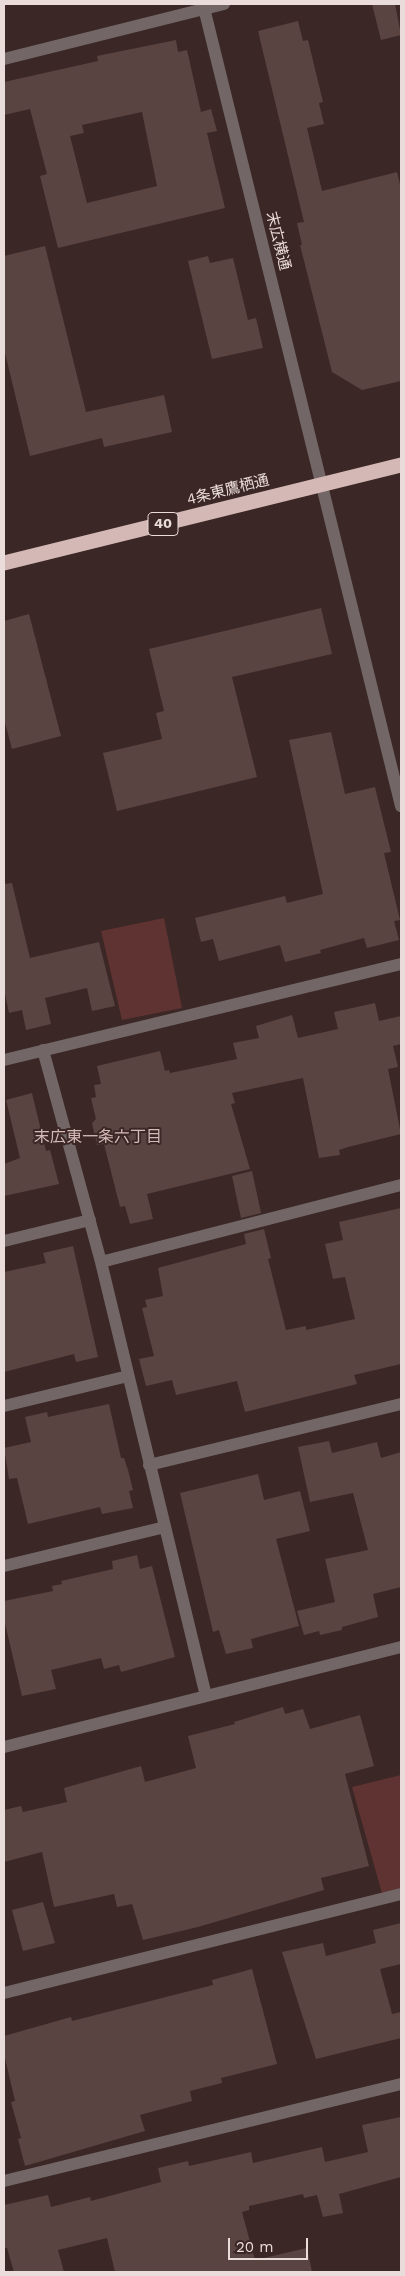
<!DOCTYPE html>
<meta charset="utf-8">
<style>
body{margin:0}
#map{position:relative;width:405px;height:2276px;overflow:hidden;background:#3b2725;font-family:"Work Sans",sans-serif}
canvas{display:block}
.frame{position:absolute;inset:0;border:5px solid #eadcda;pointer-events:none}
.scale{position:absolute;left:228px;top:2238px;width:80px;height:22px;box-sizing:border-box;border:2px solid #eadcda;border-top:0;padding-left:6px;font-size:15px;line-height:18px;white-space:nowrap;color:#eadcda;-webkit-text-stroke:4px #3b2725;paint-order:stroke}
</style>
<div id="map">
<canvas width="405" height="2276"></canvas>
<div class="frame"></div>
<div class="scale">20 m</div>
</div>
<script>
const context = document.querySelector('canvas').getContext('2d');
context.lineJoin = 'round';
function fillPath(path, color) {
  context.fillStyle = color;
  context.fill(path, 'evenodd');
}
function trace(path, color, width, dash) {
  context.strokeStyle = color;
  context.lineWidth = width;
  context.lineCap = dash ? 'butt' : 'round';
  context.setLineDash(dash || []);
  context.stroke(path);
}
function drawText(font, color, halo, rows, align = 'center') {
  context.font = font + ' "Work Sans","Noto Sans JP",sans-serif';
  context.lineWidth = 4;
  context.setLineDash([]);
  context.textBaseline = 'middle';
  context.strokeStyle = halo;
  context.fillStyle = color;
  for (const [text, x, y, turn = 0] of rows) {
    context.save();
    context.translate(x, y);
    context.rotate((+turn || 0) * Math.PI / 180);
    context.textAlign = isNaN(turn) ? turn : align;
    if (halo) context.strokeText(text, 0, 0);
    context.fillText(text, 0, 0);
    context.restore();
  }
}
const green = new Path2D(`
 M164 918 182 1008 122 1020 101 931Z
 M401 1775V1894L383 1897 352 1787Z`);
const building = new Path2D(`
 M372 4H395L401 35 381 40Z
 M298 21 303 41 308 40 323 102 319 103 324 124 307 128 322 191 397 172 401 189V381L362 390 332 372 300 245H302L297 223 304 222 258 31Z
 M176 40 178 52 187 50 201 112 211 109 217 131 207 133 225 208 58 248 40 176 47 174 30 109 4 115V82L98 61 97 56ZM142 112 157 186 87 203 70 136 84 133 82 125Z
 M45 246 86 412 164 395 172 432 104 447 102 438 30 456 4 349V256Z
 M208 256 210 263 233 258 248 320 256 318 263 348 212 359 188 261Z
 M321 608 332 654 232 677 257 777 117 811 103 753 162 739 156 713 164 711 149 649Z
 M29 614 61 736 12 749 4 719V621Z
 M331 732 345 794 375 787 391 852 384 853 400 920 394 921 399 940 367 948 364 938 320 950 321 953 285 962 280 945 219 961 213 939 201 942 195 918 285 896 287 903 323 894 289 740Z
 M12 883 30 958 99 942 115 1006 92 1011 87 988 45 998 51 1024 26 1030 22 1010 9 1013 4 989V884Z
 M375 1003 379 1021 401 1016V1044L393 1046 398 1067 388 1069 401 1134 348 1147 339 1150 340 1155 319 1158 303 1078 232 1093 235 1103 231 1104 250 1169 147 1194 153 1219 130 1224 125 1206 120 1207 104 1144 97 1145 92 1123 96 1119 91 1098 96 1097 94 1085 101 1084 97 1066 160 1051 165 1071 169 1070 170 1073 237 1059 233 1043 259 1038 256 1026 292 1015 298 1038 338 1029 334 1012Z
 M32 1093 46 1151 50 1150 59 1184 4 1196V1164L20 1158 6 1100Z
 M252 1171 261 1213 241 1218 232 1176Z
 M401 1208V1364L354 1375 357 1384 245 1412 237 1381 176 1395 172 1380 146 1386 139 1359 154 1356 142 1308 147 1307 145 1300 163 1296 158 1268 246 1244 244 1234 264 1229 271 1258 268 1259 286 1330 306 1326V1330L355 1319 345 1277 333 1279 325 1244 343 1240 339 1222Z
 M73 1246 98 1357 76 1362 74 1354 4 1372V1272L46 1263 43 1253Z
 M109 1404 121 1458H124L128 1470 133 1490 129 1491 133 1508 102 1514 100 1507 28 1524 17 1478 9 1479 4 1448 31 1442 25 1417 47 1412 48 1417Z
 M329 1441 332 1453 377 1442 381 1458 401 1452V1587L373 1594 378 1617 342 1627V1630L320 1635 319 1631 304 1635 297 1611 335 1602 325 1559 368 1550 353 1493 310 1502 298 1447Z
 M258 1474 264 1500 300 1491 310 1531 276 1539 299 1626 251 1639 253 1648 226 1654 219 1630 213 1632 180 1493Z
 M137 1555 140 1569 152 1566 175 1657 121 1672 119 1665 104 1669 101 1658 51 1670 56 1689 22 1696 4 1619V1601L53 1591 52 1586 62 1584 61 1581 113 1569 112 1561Z
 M283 1707 285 1714 303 1709 310 1729 360 1715 374 1766 345 1774 369 1866 321 1878 324 1890 198 1927 143 1940 132 1904 117 1907 114 1894 54 1907 42 1852 4 1862V1810L21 1806 23 1812 67 1802 64 1788 141 1766 145 1782 196 1768 188 1736 235 1724 234 1722Z
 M43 1902 55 1943 23 1951 12 1910Z
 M401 1923V1964L380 1969 392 2014 401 2012V2038L316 2059 282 1952 323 1943 326 1956 376 1943 373 1930Z
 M252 1969 277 2064 221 2078 222 2083 190 2091 192 2101 140 2115 145 2131 25 2166 18 2139 21 2138 11 2102 15 2101 4 2054V2036L71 2017 72 2021 213 1985 212 1980Z
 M401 2117V2177L339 2194 343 2213 323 2217 317 2195 304 2198 303 2194 249 2206V2210L242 2212 255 2260 307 2248 312 2272H115L107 2238 58 2250 64 2272H14L7 2248H4V2205L48 2195 51 2207 90 2197 91 2201 161 2182 158 2168 188 2161 189 2166 251 2152 253 2163 322 2147 325 2162 368 2152 362 2125Z`);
const minor = new Path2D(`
 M203 4 401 806
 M4 59 224 4
 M43 1050 101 1262 206 1696
 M4 1060 401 964
 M4 1241 90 1220
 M101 1262 401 1185
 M4 1406 128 1376
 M149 1465 401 1404
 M4 1566 165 1527
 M4 1747 401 1647
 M4 1993 401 1894
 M4 2181 401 2084`);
const highway = new Path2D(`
 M4 563 401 465`);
const shields = [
 [163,524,30]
];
const shieldNames = [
 ["40",163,524]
];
const streetNames = [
 ["末広横通",278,241,76],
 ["4条東鷹栖通",228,490,-14]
];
const neighbourhoodNames = [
 ["末広東一条六丁目",98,1137]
];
fillPath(green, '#5f3331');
fillPath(building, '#5a4442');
trace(minor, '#726766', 12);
trace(highway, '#d3b8b6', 15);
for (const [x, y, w] of shields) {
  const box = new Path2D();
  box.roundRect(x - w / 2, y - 11.5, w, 23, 4);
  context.fillStyle = '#3b2725';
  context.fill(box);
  trace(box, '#eadcda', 1);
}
drawText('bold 14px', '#eadcda', null, shieldNames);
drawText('15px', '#eadcda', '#3b2725', streetNames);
drawText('16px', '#d4b9b6', '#3b2725', neighbourhoodNames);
</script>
